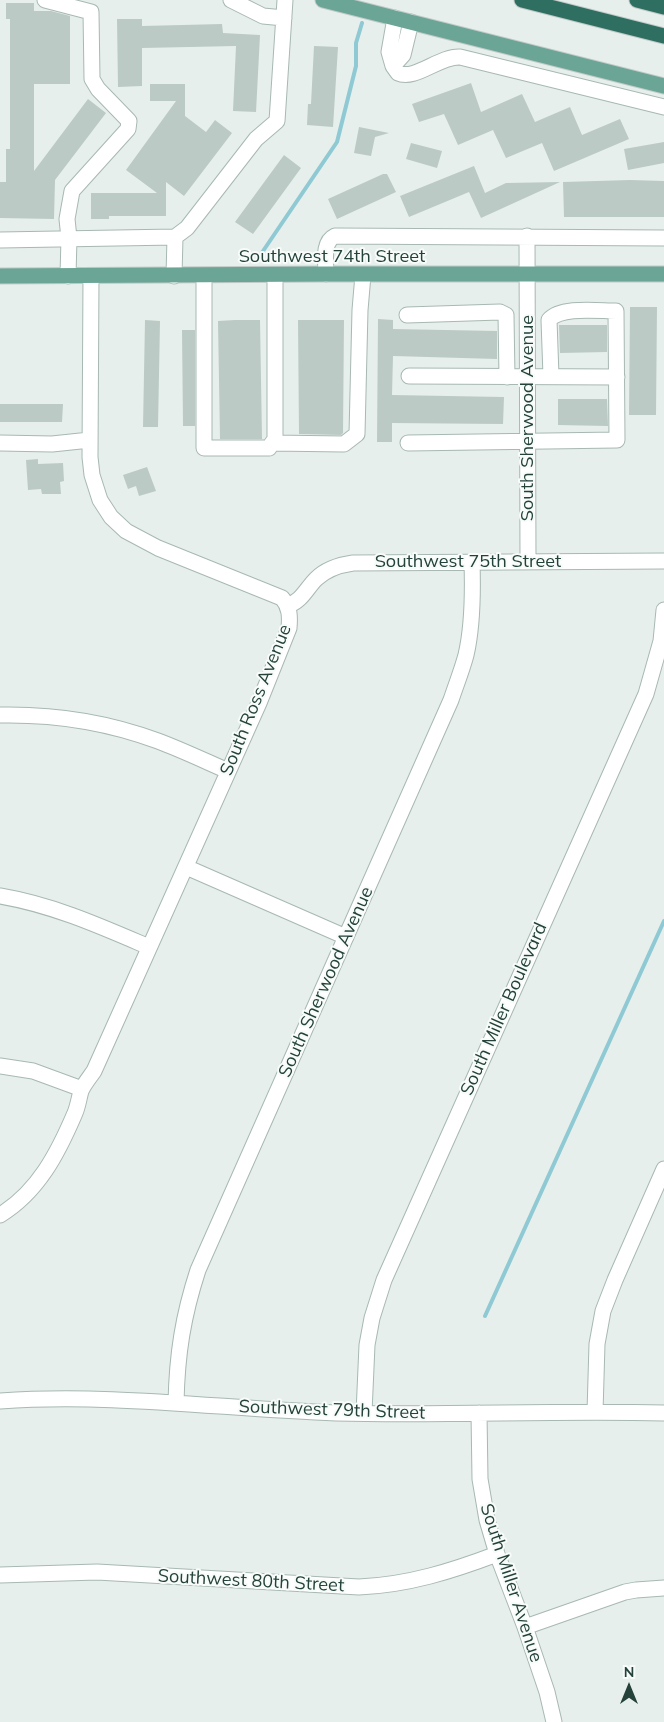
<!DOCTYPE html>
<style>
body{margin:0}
#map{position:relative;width:664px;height:1722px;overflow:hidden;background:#e6efeb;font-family:Mulish,sans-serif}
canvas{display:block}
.north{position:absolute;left:604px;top:1662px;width:50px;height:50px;-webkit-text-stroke:4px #f7fbf9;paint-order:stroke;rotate:0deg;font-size:14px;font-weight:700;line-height:20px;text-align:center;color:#24423a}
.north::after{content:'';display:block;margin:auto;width:18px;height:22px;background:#24423a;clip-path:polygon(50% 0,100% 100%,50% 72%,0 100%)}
</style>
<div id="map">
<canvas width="664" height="1722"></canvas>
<div class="north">N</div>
</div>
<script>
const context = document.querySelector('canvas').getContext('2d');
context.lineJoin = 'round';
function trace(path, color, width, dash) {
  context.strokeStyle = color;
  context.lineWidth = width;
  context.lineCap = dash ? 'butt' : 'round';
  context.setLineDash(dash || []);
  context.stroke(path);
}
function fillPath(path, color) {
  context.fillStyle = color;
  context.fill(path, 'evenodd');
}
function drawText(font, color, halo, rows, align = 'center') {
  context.font = font + ' Mulish,sans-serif';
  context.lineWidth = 4;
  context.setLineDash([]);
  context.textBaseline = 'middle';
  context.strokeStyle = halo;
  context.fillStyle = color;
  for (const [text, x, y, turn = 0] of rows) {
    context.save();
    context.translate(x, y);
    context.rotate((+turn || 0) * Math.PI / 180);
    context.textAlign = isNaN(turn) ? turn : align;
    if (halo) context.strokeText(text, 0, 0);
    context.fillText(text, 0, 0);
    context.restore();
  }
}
const stream = new Path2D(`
 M261 254 337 142 356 66V43L362 23
 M485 1316 664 921`);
const building = new Path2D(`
 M6 3H34V11H51L70 16V84H34V171L88 99 106 113 55 180 54 219 0 218V182H6V149H10V19H6Z
 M117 19H142V26L222 24 223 33 260 35 256 112 233 111 236 46 142 48V86L118 87Z
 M314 46 338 47 333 127 307 125 308 104H311Z
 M471 83 481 112 522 94 535 122 570 107 582 135 620 119 629 139 554 171 542 143 506 158 493 130 458 145 444 114 419 122 412 104Z
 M150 84H185V116L206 132 215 120 232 133 184 196 166 182V216H109V219H91V193H157L126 170 176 101H150Z
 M359 127 389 133 375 137 371 156 354 153Z
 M664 142V163L628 170 624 149Z
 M411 143 442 151 437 168 406 159Z
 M284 155 301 168 253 234 235 222Z
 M474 166 485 193 506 183 560 182 481 218 469 192 409 217 400 196Z
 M383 174H387L396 192 337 219 328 199Z
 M630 180 664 181V217H564L563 182Z
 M630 307H657L656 415H629Z
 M378 319 393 320V329L497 331V359L393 356 392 395 504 397 503 424 392 423V442H377Z
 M145 320 160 321 158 427H143Z
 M235 320H260L262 439H220L218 321Z
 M298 320H344L343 433 341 435 299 434Z
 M559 325H607V352L560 353Z
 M182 330H195V426H183Z
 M558 399H607L608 426 558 425Z
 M0 404H63L62 422H0Z
 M38 459V464L63 463 64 481 60 482 61 494H42L41 489 28 490 26 460Z
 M147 467 156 491 139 496 136 486 128 489 123 475Z`);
const minor = new Path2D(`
 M45 0 91 12 92 79 98 89 129 121 128 129 72 191 67 219 69 238 68 276
 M231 0 263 16 284 18
 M395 18 389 52 393 66 403 55 411 22
 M393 66 398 73C415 81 439 56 460 57L664 107
 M527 236 528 562
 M0 240 175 237
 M326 274C326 262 322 242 335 236L664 238
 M174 276 175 237 187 228 256 139 277 121 285 0
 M204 276V448H269L275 439V275
 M407 315 500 312 506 315 507 377
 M409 376 617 377
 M0 443 52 444 90 440
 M272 443 344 444 357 434 360 310 363 275
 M408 443 617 440 616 311C598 311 561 306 549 320L551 376
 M287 606C302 601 306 589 316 579 326 569 339 565 353 563L664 561
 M0 715C54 714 107 722 158 741 182 750 205 761 228 771
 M186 867 346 937
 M0 896C53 905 100 926 149 947
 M0 1066 33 1071 82 1089
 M0 1215C38 1192 58 1153 75 1113 78 1106 79 1098 81 1091 84 1084 90 1077 94 1071L259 703 289 628C290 617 290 607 282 598L158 548 126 531 111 517 100 500 92 475 90 457 91 276
 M0 1401C112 1393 224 1409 336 1413 445 1416 555 1410 664 1413
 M176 1403C177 1354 183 1316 198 1270L451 700C456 685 462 670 466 655 473 625 473 593 472 562
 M595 1412 597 1344 603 1311 615 1280 664 1169
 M364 1413 367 1345 372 1318 384 1280 646 694 661 641 664 610
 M479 1413 480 1479 487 1520 497 1554 525 1627 547 1692 554 1722
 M0 1575 97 1572 359 1587C408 1585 452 1571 497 1554
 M525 1627 625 1592 636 1590 664 1588`);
const major = new Path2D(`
 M323 0 664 86
 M0 276 326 274H664`);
const highway = new Path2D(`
 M522 0 664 36
 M637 0 664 7`);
const streetNames = [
 ["Southwest 74th Street",332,257],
 ["South Sherwood Avenue",528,418,-90],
 ["Southwest 75th Street",468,562],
 ["South Ross Avenue",256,700,-68],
 ["South Sherwood Avenue",326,982,-66],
 ["South Miller Boulevard",504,1009,-66],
 ["Southwest 79th Street",332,1410,2],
 ["Southwest 80th Street",251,1581,3],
 ["South Miller Avenue",511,1583,72]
];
trace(stream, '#8ec9d4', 4);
fillPath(building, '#bbcac4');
trace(minor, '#a8b8b2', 17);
trace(major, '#c2cac8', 17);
trace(highway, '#c2cac8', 17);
trace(minor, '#fff', 15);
trace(major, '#6aa596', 15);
trace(highway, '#2f6f62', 15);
drawText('18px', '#24423a', '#f7fbf9', streetNames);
</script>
